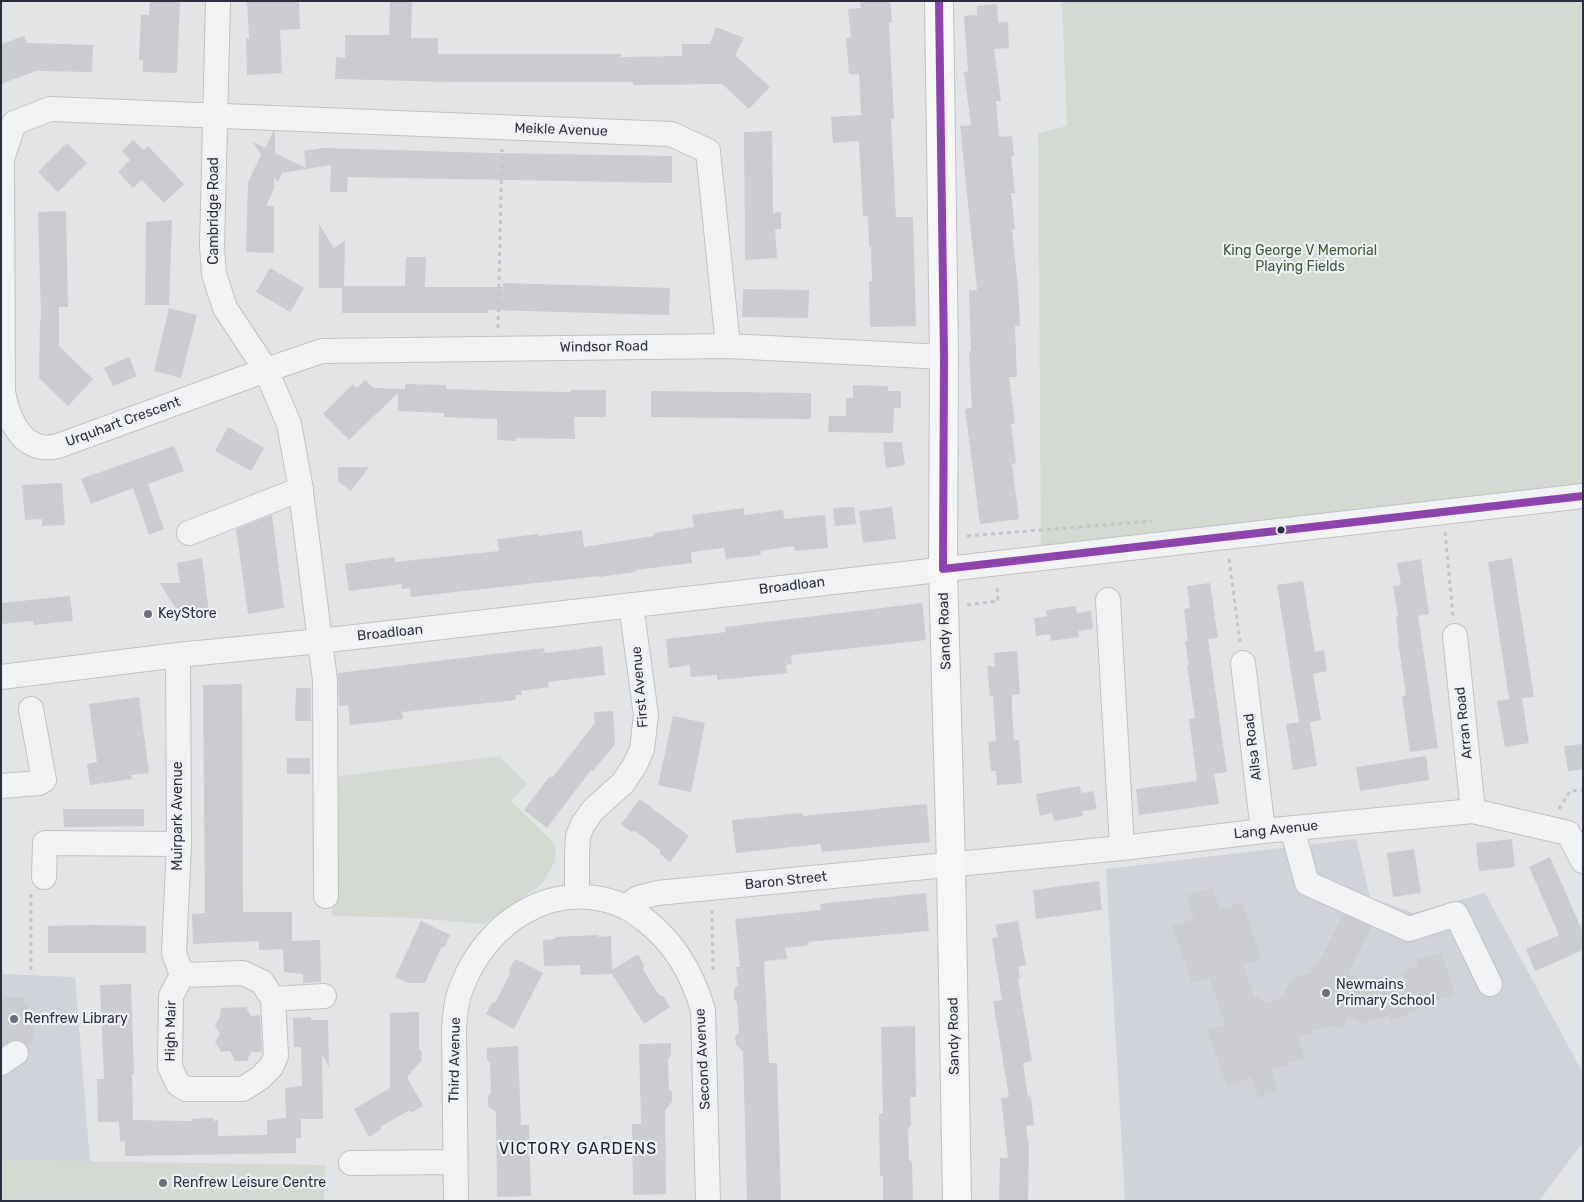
<!DOCTYPE html>
<style>
body{margin:0}
#map{position:relative;width:1584px;height:1202px;overflow:hidden;background:#e2e4e6;font-family:Rubik,sans-serif}
canvas{display:block}
.frame{position:absolute;inset:0;border:2px solid #2a303f;pointer-events:none}
</style>
<div id="map">
<canvas width="1584" height="1202"></canvas>
<div class="frame"></div>
</div>
<script>
const context = document.querySelector('canvas').getContext('2d');
context.lineJoin = 'round';
function fillPath(path, color) {
  context.fillStyle = color;
  context.fill(path, 'evenodd');
}
function trace(path, color, width, dash) {
  context.strokeStyle = color;
  context.lineWidth = width;
  context.lineCap = dash ? 'butt' : 'round';
  context.setLineDash(dash || []);
  context.stroke(path);
}
function drawText(font, color, halo, rows, align = 'center') {
  context.font = font + ' Rubik,sans-serif';
  context.lineWidth = 4.5;
  context.setLineDash([]);
  context.textBaseline = 'middle';
  context.strokeStyle = halo;
  context.fillStyle = color;
  for (const [text, x, y, turn = 0] of rows) {
    context.save();
    context.translate(x, y);
    context.rotate((+turn || 0) * Math.PI / 180);
    context.textAlign = isNaN(turn) ? turn : align;
    if (halo) context.strokeText(text, 0, 0);
    context.fillText(text, 0, 0);
    context.restore();
  }
}
const built = new Path2D(`
 M1356 839 1370 897 1413 913 1485 893 1583 1073V1142L1539 1201H1125L1106 869Z
 M1 974 75 977 90 1162 1 1160Z`);
const green = new Path2D(`
 M1062 1H1583V488L1041 547 1038 133 1067 126Z
 M499 756 527 784 511 801 556 845 555 861 542 884 484 924 416 918 332 916V777Z
 M1 1160 325 1165 324 1201H1Z`);
const building = new Path2D(`
 M150 1H180L177 73 143 72V60H139L141 15H149Z
 M247 1H299L300 29 280 30 282 73 247 75 246 38H249Z
 M390 1H412L411 38H438V54H621V57L682 56V44H710L716 27 744 38 735 55 770 87 749 109 722 84 633 85V82H451L335 79 336 57 345 58V35H389Z
 M860 1H890L892 22 889 23 894 119H891L896 217H913L916 326 870 327 869 281H872L871 247H869L868 216H863L859 141 833 143 831 117 861 115 859 74H849L846 38H851L848 9 861 8Z
 M997 4 998 23 1008 22 1009 48 994 49 1001 101H996L999 137 1012 136 1014 156 1011 157 1015 193H1011L1015 229 1012 230 1018 288 1020 326H1015L1017 377H1009L1015 423 1011 424 1016 463 1012 464 1019 519 980 524 965 409 972 408 969 351H971L969 290H977L960 126 971 125 964 72 968 71 964 16 977 15V6Z
 M24 36 27 43 93 45 92 72 36 71 1 84V44Z
 M772 131 773 213 781 212V229H775L777 258 745 260 744 132Z
 M273 132H275V153L306 168 304 151 323 148 492 153 672 156V183L348 177 347 192H330L331 165 282 173 278 182 274 177V188L266 206H274V253L246 252 248 182 261 155 253 142 265 148Z
 M133 140 144 150 148 146 184 184 164 203 142 180 133 188 118 172 130 160 122 151Z
 M67 143 87 163 58 192 38 172Z
 M66 211 68 307H59V346L93 379 68 406 39 378 40 320H41L38 212Z
 M172 220 169 305H145L146 222Z
 M319 224 334 248 345 241 344 286H405L406 257H426L425 287H503V283L670 288 669 315 488 310V313H342V288H319Z
 M270 268 304 288 290 312 256 292Z
 M743 289 809 290 808 318 742 317Z
 M169 308 197 315 181 378 154 371Z
 M129 357 137 376 113 386 104 368Z
 M365 380 374 388 405 389V384L446 385V389L501 391 571 392V390H606V417H574L575 439 516 438V441L497 440V419L444 417V413L398 411V393L349 440 323 414 353 384 357 388Z
 M853 385 888 386V391H901V408H894L893 433 828 432 829 416H846V398H853Z
 M651 391 811 393V419L651 417Z
 M228 427 264 448 251 471 215 451Z
 M883 442H902L905 465 886 468Z
 M174 446 184 471 148 484 164 529 149 535 133 488 91 504 81 479Z
 M338 467H369L351 491 338 481Z
 M62 483 65 525 42 526V519L25 520 22 485Z
 M854 507 856 524 835 526 833 508Z
 M892 507 896 539 863 543 859 511Z
 M744 508V515L783 510 784 519 825 515 828 548 795 551 794 546 760 551 761 555 726 559 724 548 691 552 692 563 635 570 636 572 599 577V576L411 597 410 588 402 589V584L349 591 345 564 395 557V562L499 551 497 539 538 534V536L582 530 584 547 654 536V533L694 527 692 515Z
 M272 515 284 608 248 614 236 529Z
 M202 558 209 612 180 616 160 583H180L177 563Z
 M1512 558 1534 697 1522 698 1529 743 1505 747 1497 701 1509 699 1488 562Z
 M1421 559 1429 614 1418 616 1438 748 1410 752 1402 696 1406 695 1398 642H1399L1396 616H1398L1393 586 1401 585 1397 563Z
 M1303 581 1315 652 1324 650 1327 671 1313 674 1321 720 1310 722 1317 766 1293 770 1286 724 1299 722 1277 585Z
 M1210 583 1218 638 1208 639 1227 772 1214 774 1219 804 1139 815 1136 789 1197 781 1189 719 1195 718 1187 665H1189L1185 641H1188L1184 609 1190 608 1187 586Z
 M70 596 73 621 34 625 33 621 1 624V603Z
 M922 603 926 640 791 655 792 664 786 665 787 673 717 680V675L691 677 690 665 669 668 666 639 726 632 725 627Z
 M1076 606 1077 613 1091 611 1093 629 1078 631 1079 637 1051 641 1050 634 1036 636 1034 618 1047 616 1046 610Z
 M602 646 605 675 548 682 549 687 521 691 522 695H515L516 700 402 712 403 719 350 725 348 705 339 706 338 673 544 648 545 653Z
 M1017 651 1020 694 1012 695V708L1014 740H1019L1022 783 997 785 996 771H991L988 742 996 741 993 696H990L987 666H995L994 653Z
 M242 684 243 912H292V941L320 940 321 982 303 983V974L284 972 283 949 259 950V941L193 944 192 914 205 913 203 685Z
 M296 688H311V721H295Z
 M139 697 149 773 131 775 132 779 90 785 87 764 97 762 89 704Z
 M613 711 615 744 593 771 591 770 547 828 524 810 550 776 552 778 595 723 594 712Z
 M673 716 705 723 691 792 658 785Z
 M1583 744V769L1568 771 1564 746Z
 M1426 756 1429 780 1360 791 1356 767Z
 M287 758H310V774H287Z
 M1080 786 1081 793 1093 791 1097 809 1082 811 1083 816 1054 821 1052 813 1040 816 1036 794Z
 M640 799 689 836 670 862 660 854V850L647 840 635 831 631 832 621 824Z
 M927 804 930 842 822 852 820 844 736 853 732 820 802 813 803 816Z
 M63 809H144V826L64 827Z
 M1512 839 1515 867 1479 871 1476 843Z
 M1414 849 1421 893 1393 897 1387 853Z
 M1550 857 1583 932V950L1535 971 1526 949 1559 935 1529 867Z
 M1099 881 1102 910 1036 919 1033 890Z
 M1212 887 1220 910 1242 902 1261 958 1243 965 1254 996 1268 1003 1282 998 1291 979 1312 972 1311 967 1318 964 1343 914 1371 927 1348 974 1380 989 1404 980 1402 972 1418 966 1416 960 1441 952 1455 994 1415 1008 1417 1011 1391 1020 1389 1015 1363 1024 1348 1017 1342 1030 1332 1025 1298 1037 1305 1058 1271 1070 1278 1091 1259 1098 1251 1077 1227 1086 1207 1030 1225 1024 1209 977 1192 983 1172 926 1194 919 1186 896Z
 M926 893 929 931 808 942 809 945 785 948 787 959 764 961 769 1063H777L781 1201H747L743 1051 736 1045 735 1036 739 1032 737 1002 734 999V989L738 985 736 967H740L735 919 821 910 820 904Z
 M421 921 450 935 445 946 441 948 425 983H408L395 977Z
 M1018 921 1026 965 1018 967 1020 978 1018 979 1032 1061 1023 1063 1028 1097 1031 1096 1034 1125 1026 1126 1029 1147 1028 1201H999L1000 1158H1008L1001 1098 1009 1097 993 1001 1002 1000 992 938 998 937 995 925Z
 M94 925 146 926V953H48V926Z
 M598 935V937L611 936 612 970 638 954 644 965 643 970 659 995 663 996 670 1007 644 1024 612 974 581 975 580 965 544 966 543 940 555 939V937Z
 M515 959 543 973 514 1029 486 1014 492 1003 496 1001 510 974 509 970Z
 M131 984 134 1074H132L133 1120 192 1121V1119L213 1118V1121L218 1120V1136L267 1135V1120L286 1118 285 1088 302 1086 301 1047H294L293 1018 311 1017V1020H328L329 1067 322 1054 323 1119H301V1138H296V1153L125 1156V1141L120 1142 119 1122H98L97 1079H104L100 985Z
 M1 997H24V1005H28V1025H33V1043L26 1044 22 1041 15 1039 1 1046Z
 M246 1007 251 1016 260 1015 262 1051 261 1052H251L247 1061H235L230 1051 221 1052 215 1042 220 1034 215 1026 220 1016 221 1008Z
 M419 1012V1049L422 1052 421 1061 407 1077 423 1106 413 1112 408 1111 382 1126 380 1130 369 1137 354 1109 390 1088V1013Z
 M915 1026 916 1097H910L911 1125 908 1129 909 1159 912 1162 913 1201H883V1176H880L879 1114 883 1113 881 1027Z
 M671 1043V1055L668 1059 669 1090 672 1092V1102L665 1110 666 1194 633 1195 632 1124H641L639 1044Z
 M518 1046 521 1125H529L531 1196 497 1197 496 1112 488 1106V1097L491 1093 490 1063 487 1060V1048Z`);
const path = new Path2D(`
 M498 328 502 149
 M1445 532 1453 616
 M967 536 1152 521
 M1229 559 1240 642
 M967 605 998 601 997 584
 M1559 809 1570 791 1583 790
 M31 894V973
 M712 910 713 972`);
const minor = new Path2D(`
 M218 1 212 246 214 274 225 308 266 370 289 424 300 484 325 680 326 896
 M728 346 708 151 671 134 50 109 14 123 2 159 3 392C7 413 17 443 42 447 47 448 53 447 58 446L266 370 322 351 728 346 944 357
 M189 533 301 489
 M1108 600 1122 848
 M1455 636 1473 811
 M178 655 179 844 174 953 182 975
 M1243 663 1263 831
 M1 677 178 655 320 641 1583 496
 M1 786 39 783 44 780 31 709
 M1292 828 1307 883 1409 929 1456 914 1490 984
 M44 877 45 843 179 844
 M577 896V854L578 836 583 824 593 810 623 783 635 765 642 749 646 715 631 605
 M625 907 638 898 657 893 1122 848 1263 831 1473 811 1568 833 1583 861
 M243 973 262 982 273 999 276 1056 271 1067 260 1078 243 1089H186L178 1084 170 1067 171 996 182 975Z
 M273 999 324 996
 M1 1063 16 1053
 M351 1163 455 1162
 M456 1201 454 1030C455 1015 456 1000 462 986 487 922 551 879 619 904 628 907 637 914 645 920 675 943 692 973 703 1010L708 1201`);
const major = new Path2D(`
 M939 1 944 357 943 569 951 865 957 1201`);
const bus1 = new Path2D(`
 M939 1 944 357 943 569
 M943 569 1583 496`);
const markers = [
 [1281,530,4.5,"#2a303f"],
 [148,614,5,"#6a6f79"],
 [1326,993,5,"#6a6f79"],
 [14,1019,5,"#6a6f79"],
 [163,1183,5,"#6a6f79"]
];
const streetNames = [
 ["Meikle Avenue",561,130,2],
 ["Cambridge Road",214,211,-90],
 ["Windsor Road",604,347,-1],
 ["Urquhart Crescent",123,422,-20],
 ["Broadloan",792,586,-7],
 ["Sandy Road",945,631,-92],
 ["Broadloan",390,633,-6],
 ["First Avenue",640,687,-95],
 ["Arran Road",1464,723,-96],
 ["Ailsa Road",1253,747,-97],
 ["Muirpark Avenue",178,816,-90],
 ["Lang Avenue",1276,830,-6],
 ["Baron Street",786,881,-6],
 ["High Mair",171,1031,-89],
 ["Sandy Road",954,1036,-91],
 ["Second Avenue",703,1059,-93],
 ["Third Avenue",455,1060,-89]
];
const parkNames = [
 ["King George V Memorial",1300,251],
 ["Playing Fields",1300,267]
];
const poiNames = [
 ["KeyStore",158,614],
 ["Newmains",1336,985],
 ["Primary School",1336,1001],
 ["Renfrew Library",24,1019],
 ["Renfrew Leisure Centre",173,1183]
];
const quarterNames = [
 ["VICTORY GARDENS",578,1149]
];
fillPath(built, '#d0d3d9');
fillPath(green, '#d2dad2');
fillPath(building, '#cacccf');
trace(minor, '#c0c2c4', 26);
trace(major, '#bec1c4', 30);
trace(path, '#c4c5ca', 3, [4, 4]);
trace(minor, '#f1f2f4', 24);
trace(major, '#f6f6f6', 28);
trace(bus1, '#8e44ad', 8);
for (const [x, y, r, color] of markers) {
  const dot = new Path2D();
  dot.arc(x, y, r, 0, 2 * Math.PI);
  context.fillStyle = color;
  context.fill(dot);
  trace(dot, '#f0f2f6', 2);
}
drawText('14px', '#2a303f', '#f0f2f6', streetNames);
drawText('14px', '#3c5a37', '#f0f2f6', parkNames);
drawText('14px', '#2a303f', '#f0f2f6', poiNames, 'left');
context.letterSpacing = '1px';
drawText('16px', '#1c2230', '#f0f2f6', quarterNames);
context.letterSpacing = '0px';
</script>
